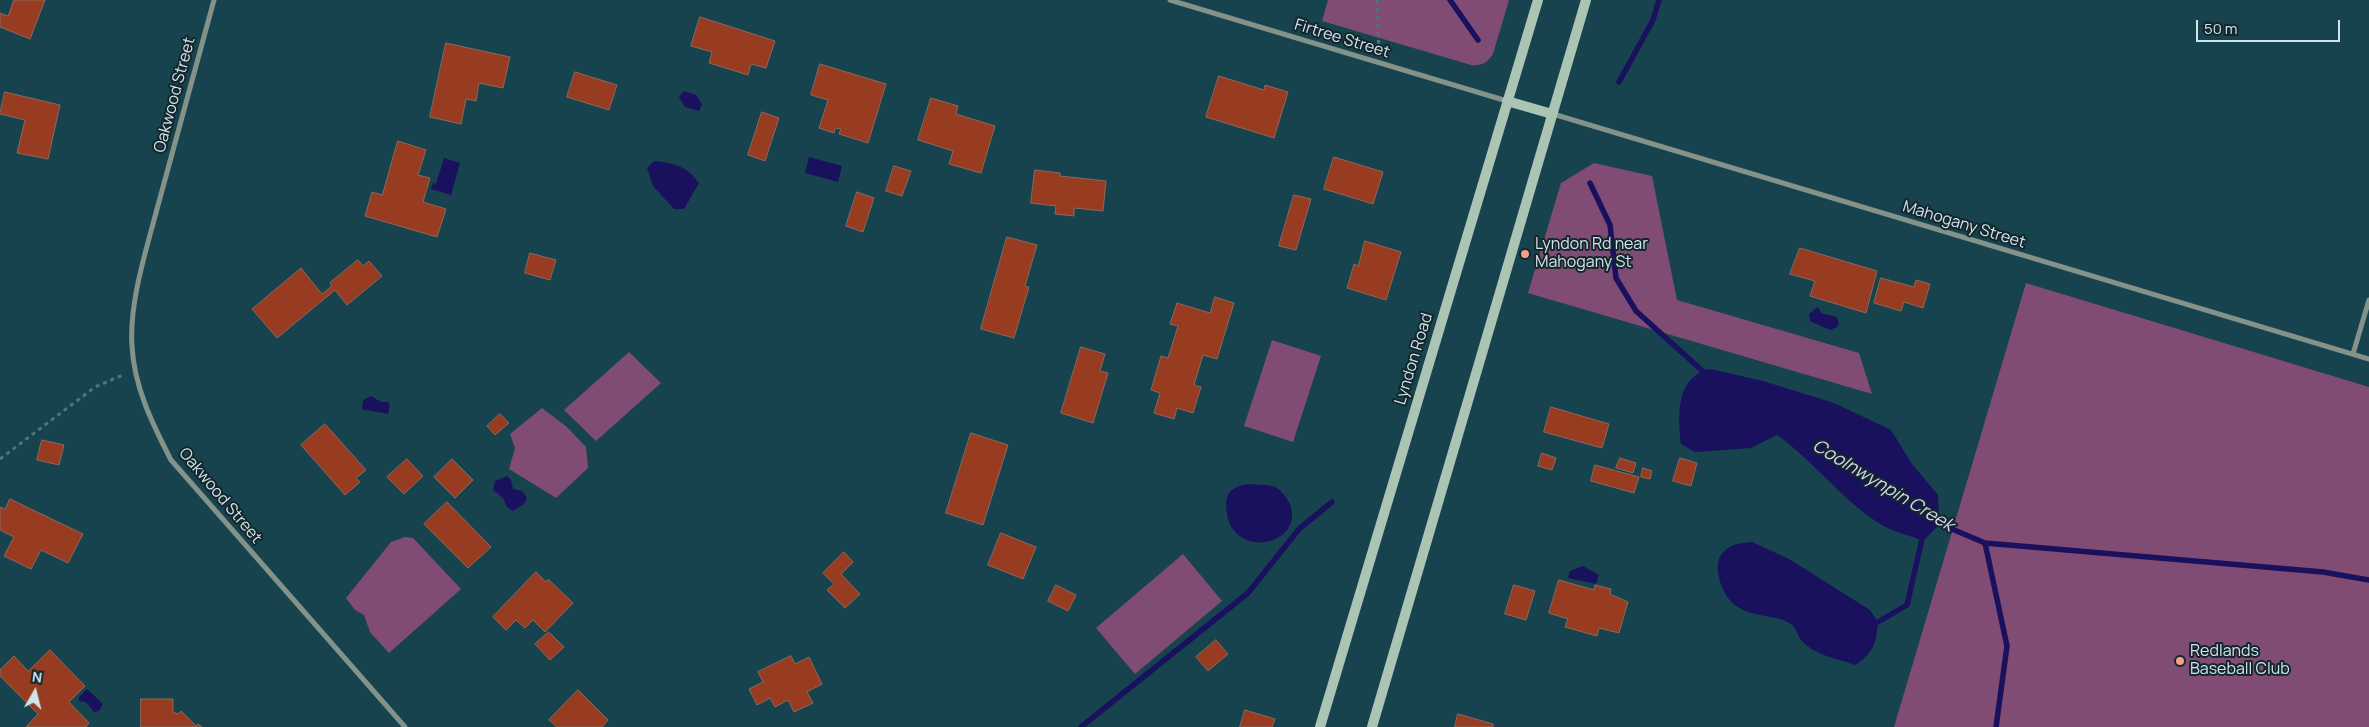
<!DOCTYPE html>
<style>
body{margin:0}
#map{position:relative;width:2369px;height:727px;overflow:hidden;background:#17434e;font-family:Manrope,sans-serif}
canvas{display:block}
.north{position:absolute;left:10px;top:667px;width:50px;height:50px;-webkit-text-stroke:4px #14262b;paint-order:stroke;rotate:8deg;font-size:14px;font-weight:700;line-height:20px;text-align:center;color:#cfe5eb}
.north::after{content:'';display:block;margin:auto;width:18px;height:22px;background:#cfe5eb;clip-path:polygon(50% 0,100% 100%,50% 72%,0 100%)}
.scale{position:absolute;left:2196px;top:20px;width:144px;height:22px;box-sizing:border-box;border:2px solid #cfe5eb;border-top:0;padding-left:6px;font-size:15px;line-height:18px;white-space:nowrap;color:#cfe5eb;-webkit-text-stroke:4px #14262b;paint-order:stroke}
</style>
<div id="map">
<canvas width="2369" height="727"></canvas>
<div class="north">N</div>
<div class="scale">50 m</div>
</div>
<script>
const context = document.querySelector('canvas').getContext('2d');
context.lineJoin = 'round';
function fillPath(path, color) {
  context.fillStyle = color;
  context.fill(path, 'evenodd');
}
function trace(path, color, width, dash) {
  context.strokeStyle = color;
  context.lineWidth = width;
  context.lineCap = dash ? 'butt' : 'round';
  context.setLineDash(dash || []);
  context.stroke(path);
}
function drawText(font, color, halo, rows, align = 'center') {
  context.font = font + ' Manrope,sans-serif';
  context.lineWidth = 4;
  context.setLineDash([]);
  context.textBaseline = 'middle';
  context.strokeStyle = halo;
  context.fillStyle = color;
  for (const [text, x, y, turn = 0] of rows) {
    context.save();
    context.translate(x, y);
    context.rotate((+turn || 0) * Math.PI / 180);
    context.textAlign = isNaN(turn) ? turn : align;
    if (halo) context.strokeText(text, 0, 0);
    context.fillText(text, 0, 0);
    context.restore();
  }
}
const green = new Path2D(`
 M1328 0H1509L1493 54C1487 63 1482 66 1471 65L1322 21Z
 M1594 163 1652 176 1677 300 1859 353 1872 394 1528 293 1561 183Z
 M2026 283 2369 387V727H1894Z
 M1272 340 1321 356 1293 442 1244 426Z
 M629 352 661 383 596 441 564 410Z
 M542 408 567 427 586 447 588 468 556 498 509 469 515 448 510 434Z
 M405 537 413 538 461 589 389 653 370 632 364 615 355 610 346 598 391 542Z
 M1183 554 1222 601 1135 674 1096 628Z`);
const water = new Path2D(`
 M684 91 696 95 702 104 699 111 685 107 679 97Z
 M809 157 842 166 838 182 805 173Z
 M444 158 460 163 451 195 431 189 433 183 436 184Z
 M654 161C674 163 687 166 699 183L684 209H674L653 186 647 168Z
 M1818 307 1821 313 1837 317 1839 324 1837 327 1830 330 1810 321 1809 314Z
 M1710 369 1763 381 1834 403 1891 430 1912 464 1938 495 1939 525 1923 541C1909 535 1890 531 1877 522 1839 497 1813 460 1777 435L1751 448 1695 452 1681 444C1678 416 1675 377 1710 369Z
 M371 396 381 402H388L390 405 388 414 362 409 363 400Z
 M507 476 511 480 513 489 522 491 527 498 524 504 513 511 507 507 503 498 493 490 495 481Z
 M1248 484C1256 485 1267 484 1275 487 1281 490 1287 498 1290 504 1305 546 1233 560 1227 513 1224 494 1230 487 1248 484Z
 M1752 542 1789 559 1870 610 1878 622C1876 643 1874 652 1856 665 1838 659 1814 655 1801 640 1797 635 1797 628 1791 624 1772 612 1745 620 1728 598 1719 585 1711 559 1727 549 1734 543 1743 543 1752 542Z
 M1583 566 1599 575 1596 584 1568 578 1570 571Z
 M87 689 103 704 99 711 94 712 86 702 79 701V697Z`);
const stream = new Path2D(`
 M1450 0 1478 40
 M1619 82 1653 20 1659 0
 M1590 183 1610 225 1616 278 1636 311 1707 375
 M1933 521 1985 543 2323 572 2369 580
 M1985 543 2007 646 1996 727
 M1878 622 1907 605 1923 535
 M1081 727 1248 593 1299 529 1332 502`);
const building = new Path2D(`
 M14 0H45L30 39 0 27V13L8 16Z
 M700 17 775 41 766 68 751 64 748 75 709 63 712 52 691 46Z
 M446 43 510 57 503 88 479 83 476 101 466 99 461 124 430 117Z
 M820 64 886 84 868 143 839 134 841 129 835 128 834 133 819 128 828 100 811 95Z
 M575 72 617 85 609 110 567 97Z
 M1219 76 1264 90 1265 85 1288 92 1274 138 1206 117Z
 M5 92 60 105 48 159 17 153 25 120 0 114Z
 M931 98 958 106 956 114 995 126 981 173 949 164 953 151 918 140Z
 M762 112 779 118 765 161 748 155Z
 M398 141 426 150 418 175 430 178 423 202 446 209 437 237 365 216 372 192 382 195Z
 M1334 157 1383 172 1373 204 1324 189Z
 M894 166 911 171 902 196 886 191Z
 M1035 170 1060 173V176L1106 181 1103 211 1074 208V216L1055 214 1056 206 1031 203Z
 M857 192 874 198 863 232 846 226Z
 M1294 195 1311 199 1296 250 1279 246Z
 M1007 237 1037 245 1025 286 1029 287 1014 338 981 329Z
 M1365 241 1401 252 1386 300 1347 288 1354 264 1358 266Z
 M1800 248 1877 271 1866 313 1810 296 1815 281 1790 274Z
 M530 253 556 260 550 280 525 273Z
 M358 260 363 266 369 261 382 276 347 305 335 290 277 338 252 309 301 268 322 294 332 286 330 283Z
 M1881 278 1914 287 1916 280 1930 284 1923 308 1904 302 1901 311 1874 303Z
 M1215 297 1234 303 1217 359 1203 355 1194 385 1201 387 1193 413 1177 408 1174 419 1154 413 1160 393 1151 390 1161 356 1168 358 1178 326 1170 324 1177 303 1210 313Z
 M1081 347 1105 354 1100 371 1108 373 1093 423 1061 413Z
 M1551 407 1609 424 1602 448 1544 432Z
 M500 414 509 423 495 435 487 426Z
 M325 424 366 470 356 478 360 482 345 495 301 445Z
 M971 433 1008 445 983 525 946 513Z
 M42 440 64 445 59 465 37 460Z
 M1542 453 1556 458 1552 470 1538 466Z
 M1620 458 1636 463 1633 473 1616 468Z
 M1680 458 1697 463 1691 486 1673 481Z
 M407 459 423 476 404 494 387 477Z
 M452 459 473 480 455 498 434 477Z
 M1595 465 1639 477 1634 493 1591 481Z
 M1643 468 1652 471 1650 479 1641 477Z
 M10 499 83 534 68 563 41 550 31 569 4 556 14 537 0 530V507L5 509Z
 M447 502 491 547 468 568 424 524Z
 M1001 533 1036 547 1023 579 988 565Z
 M844 552 853 562 841 574 860 594 845 608 827 590 834 584 823 573Z
 M536 572 546 582 548 579 573 603 545 632 533 620 525 628 516 620 506 630 493 617Z
 M1559 580 1594 590 1595 585 1611 589 1610 594 1628 602 1619 633 1599 628 1597 636 1565 627 1568 619 1549 613Z
 M1056 585 1076 595 1068 611 1048 601Z
 M1514 585 1535 591 1526 620 1505 614Z
 M549 632 564 647 550 660 535 644Z
 M1216 640 1228 654 1208 671 1196 657Z
 M50 650 85 686 69 702 89 723 86 727H26L38 714 0 676V670L14 656 28 671Z
 M791 656 795 664 809 657 822 684 807 692 813 703 794 712 788 700 775 707 770 698 757 705 749 689 763 682 758 672Z
 M578 690 608 720 602 727H557L549 720Z
 M141 699H173V712L178 714 181 711 196 726 198 724 202 727H141Z
 M1245 710 1275 719 1272 727H1240Z
 M1458 714 1493 724V727H1455Z`);
const path = new Path2D(`
 M1377 0 1379 52
 M0 459 95 387 125 374`);
const minor = new Path2D(`
 M214 0C195 70 176 139 157 209 146 251 129 303 132 346 134 387 153 425 171 460L405 727
 M1170 0 1507 101
 M1553 114 2369 359
 M2353 354 2369 300`);
const secondary = new Path2D(`
 M1507 101 1552 114
 M1320 727 1538 0
 M1372 727 1586 0`);
const markers = [
 [1525,254,5,"#f49f86"],
 [2180,661,5,"#f49f86"]
];
const streetNames = [
 ["Firtree Street",1342,39,17],
 ["Oakwood Street",175,95,-75],
 ["Mahogany Street",1964,225,17],
 ["Lyndon Road",1414,359,-73],
 ["Oakwood Street",220,496,50]
];
const poiNames = [
 ["Lyndon Rd near",1535,245],
 ["Mahogany St",1535,263],
 ["Redlands",2190,652],
 ["Baseball Club",2190,670]
];
const waterNames = [
 ["Coolnwynpin Creek",1883,486,31]
];
fillPath(green, '#804c73');
fillPath(water, '#19105e');
trace(stream, '#19105e', 5.5);
fillPath(building, '#973c21');
trace(building, '#8d685d', 1);
trace(path, '#4f747e', 3, [4, 4]);
trace(minor, '#849389', 5);
trace(secondary, '#abc4b4', 10);
for (const [x, y, r, color] of markers) {
  const dot = new Path2D();
  dot.arc(x, y, r, 0, 2 * Math.PI);
  context.fillStyle = color;
  context.fill(dot);
  trace(dot, '#14262b', 2);
}
drawText('16px', '#cfe5eb', '#14262b', streetNames);
drawText('16px', '#cfe5eb', '#14262b', poiNames, 'left');
drawText('italic 18px', '#d3d7ee', '#14262b', waterNames);
</script>
